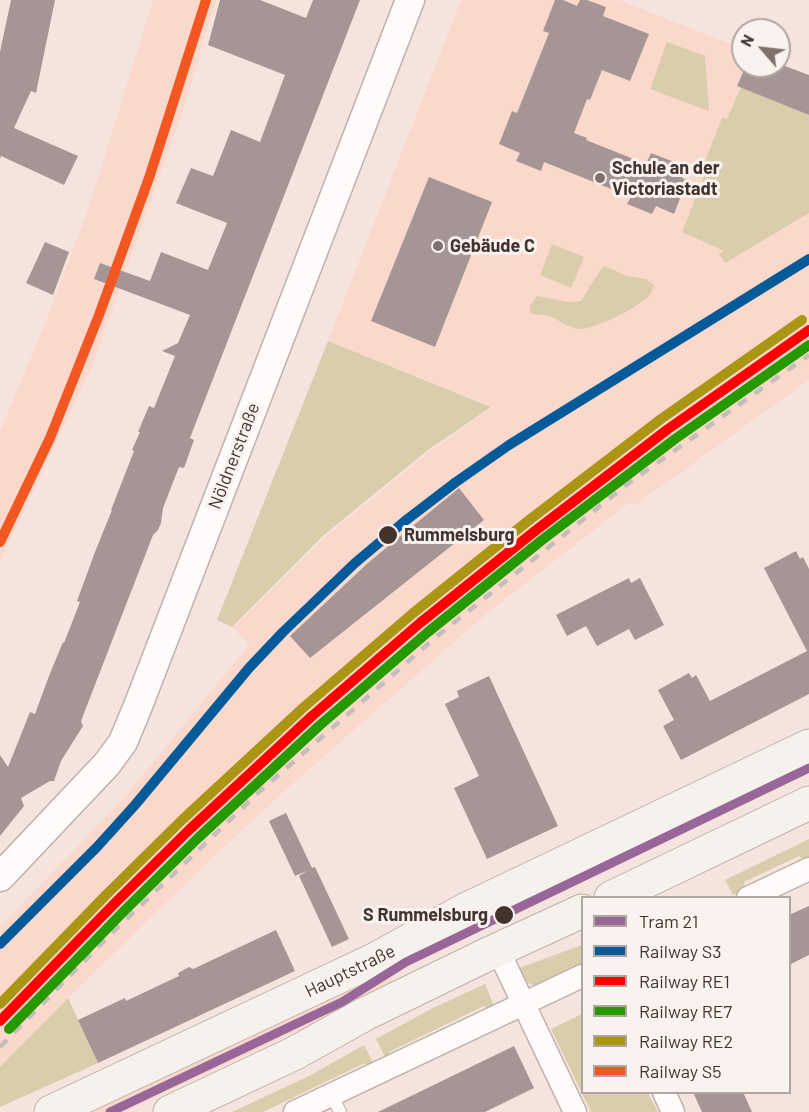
<!DOCTYPE html>
<meta charset="utf-8">
<style>
body{margin:0}
#map{position:relative;width:809px;height:1112px;overflow:hidden;background:#f5e4de;font-family:Barlow,sans-serif}
canvas{display:block}
.legend{position:absolute;left:581px;top:896px;width:210px;height:198px;box-sizing:border-box;background:#faf2ef;border:2px solid #b0a6a1;margin:0;padding:8px 10px;list-style:none;font-size:18px;color:#42332d}
.legend li{display:flex;align-items:center;gap:12px;height:30px}
.legend b{width:30px;border:2px solid #b0a6a1}
.north{position:absolute;left:731px;top:18px;width:60px;height:60px;box-sizing:border-box;background:#faf2ef;border:2px solid #b0a6a1;border-radius:50%;rotate:298deg;font-size:16px;font-weight:700;line-height:24px;text-align:center;color:#42332d}
.north::after{content:'';display:block;margin:auto;width:21px;height:27px;background:#81716b;clip-path:polygon(50% 0,100% 100%,50% 72%,0 100%)}
</style>
<div id="map">
<canvas width="809" height="1112"></canvas>
<ul class="legend">
<li><b style="height:8px;background:#969"></b>Tram 21</li>
<li><b style="height:8px;background:#055a99"></b>Railway S3</li>
<li><b style="height:8px;background:#f00"></b>Railway RE1</li>
<li><b style="height:8px;background:#269900"></b>Railway RE7</li>
<li><b style="height:8px;background:#aa9514"></b>Railway RE2</li>
<li><b style="height:8px;background:#f25721"></b>Railway S5</li>
</ul>
<div class="north">N</div>
</div>
<script>
const context = document.querySelector('canvas').getContext('2d');
context.lineJoin = 'round';
function fillPath(path, color) {
  context.fillStyle = color;
  context.fill(path, 'evenodd');
}
function trace(path, color, width, dash) {
  context.strokeStyle = color;
  context.lineWidth = width;
  context.lineCap = dash ? 'butt' : 'round';
  context.setLineDash(dash || []);
  context.stroke(path);
}
function drawText(font, color, halo, rows, align = 'center') {
  context.font = font + ' Barlow,sans-serif';
  context.lineWidth = 6;
  context.setLineDash([]);
  context.textBaseline = 'middle';
  context.strokeStyle = halo;
  context.fillStyle = color;
  for (const [text, x, y, turn = 0] of rows) {
    context.save();
    context.translate(x, y);
    context.rotate((+turn || 0) * Math.PI / 180);
    context.textAlign = isNaN(turn) ? turn : align;
    if (halo) context.strokeText(text, 0, 0);
    context.fillText(text, 0, 0);
    context.restore();
  }
}
const built = new Path2D(`
 M153 0H216L183 110 92 366 0 562V431L40 336 87 213Z
 M461 0H619L743 49V66H779V64L809 75V380L634 506 630 502 486 614 280 795 206 864 68 998 0 1067V927L122 800 249 645 233 628 325 537 429 452 493 407 328 341Z
 M386 967 396 987 301 1037 297 1031 124 1112H78Z`);
const green = new Path2D(`
 M667 42 705 56 709 111 650 89Z
 M741 87 809 115V213L725 263 719 254 724 251 682 232 706 171 702 169 722 118 727 119Z
 M552 244 584 257 571 288 540 275Z
 M604 266 627 276 645 279 654 285C653 289 651 294 648 297 638 307 594 330 580 329 568 328 559 320 549 316 543 314 536 315 530 313V306L537 296 568 302 581 301C589 289 595 277 604 266Z
 M328 341 491 407 428 450 324 535 232 627 217 620Z
 M809 839V858L803 860 799 856 744 882 745 888 733 895 725 880Z
 M582 945V960L579 968 535 986C525 983 522 977 519 968Z
 M485 984 495 1008 487 1010 484 1006 389 1052 390 1056 387 1061 376 1039 431 1009Z
 M68 998 98 1063 0 1107V1067Z
 M582 1014V1092L648 1093 658 1112H591L551 1029Z
 M364 1045 375 1066 368 1067 365 1063 263 1112H232L309 1076Z`);
const building = new Path2D(`
 M11 0H55L36 93 31 91 14 128 78 156 64 185 1 156 0 159V52Z
 M220 0H260L306 18 313 0H360L190 438 194 440 184 468 179 467 163 508 161 523 158 530 153 535 81 721 83 726 61 761 54 781H50L21 798 24 806 0 836V755L8 767 30 712 35 714 49 676 63 642 64 643 80 602 77 601 95 552 112 510H111L134 451 132 450 140 432H138L149 406 154 408 175 356 162 351 178 343 190 315 94 279 100 263 150 281 161 252 208 270 227 223 176 203 191 168 213 176 231 130 260 142 285 75 208 45Z
 M555 0H563L577 6 580 0H587L606 7 603 16 649 34 630 81 602 70 590 100 587 99 574 133 587 138 586 140 646 164 651 153 687 167 682 178 687 180 674 214 656 206 652 214 627 204 631 197 544 162 541 171 516 161 520 153 499 144 512 111 517 113 549 33 543 31Z
 M746 66H785L809 75V115L737 86Z
 M429 177 492 202 435 347 371 321Z
 M45 242 69 252 53 295 26 283Z
 M459 488 484 520 310 658 290 636 369 562Z
 M796 551 800 559 803 557 809 569V694L681 760 663 726 674 720 658 690 689 673 692 678 696 675 710 701 807 651 764 568Z
 M629 578 631 583 640 578 664 625 635 640 629 629 597 646 586 626 567 636 556 615Z
 M489 676 558 826 487 859 454 788 479 776 445 704 459 697 457 691Z
 M286 813 312 868 315 867 349 939 332 947 299 876 307 871 295 876 269 821Z
 M809 906V955L789 965V915Z
 M276 930 295 971 98 1063 78 1020 125 998 126 1001 179 976 178 973 189 967 193 969Z
 M514 1046 534 1088 485 1112H378Z
 M693 1092H743L752 1112H702Z`);
const service = new Path2D(`
 M332 1095 340 1112`);
const minor = new Path2D(`
 M748 898 809 869
 M498 950 575 1112
 M664 1092 673 1112
 M295 1112 582 976`);
const tertiary = new Path2D(`
 M0 877 107 764 123 742 138 706 410 0`);
const secondary = new Path2D(`
 M611 898 809 803
 M51 1112 374 960 463 911 809 746
 M170 1112 295 1053 365 1014 484 956 582 911`);
const rail = new Path2D(`
 M0 1047 110 935 259 792 436 637 629 483 809 355`);
const rail1 = new Path2D(`
 M0 944 97 847 135 805 249 668 283 632 355 563 405 521 456 482 509 445 809 259`);
const rail2 = new Path2D(`
 M0 1021 115 903 190 829 312 716 420 623 535 531 668 429 809 330`);
const rail3 = new Path2D(`
 M9 1029 124 911 198 838 320 725 428 632 542 540 675 439 809 345`);
const rail4 = new Path2D(`
 M0 1004 106 895 182 820 304 707 412 614 528 521 661 419 802 320`);
const rail5 = new Path2D(`
 M0 542 50 438 99 315 149 178 206 0`);
const tram1 = new Path2D(`
 M110 1112 342 1002 406 962 809 768`);
const markers = [
 [600,178,6,"#81716b"],
 [438,246,6,"#81716b"],
 [388,535,10,"#42332d"],
 [504,915,10,"#42332d"]
];
const poiNames = [
 ["Schule an der",612,168],
 ["Victoriastadt",612,189],
 ["Gebäude C",450,246]
];
const streetNames = [
 ["Nöldnerstraße",234,456,-69],
 ["Hauptstraße",350,971,-26]
];
const stopNames = [
 ["Rummelsburg",404,535],
 ["S Rummelsburg",488,915,"right"]
];
fillPath(built, '#fad9cc');
fillPath(green, '#dacdab');
fillPath(building, '#a59695');
trace(service, '#bfb0ab', 14);
trace(minor, '#bfb0ab', 25);
trace(tertiary, '#bfb0ab', 31);
trace(secondary, '#bfb0ab', 35);
trace(service, '#fefbfa', 12);
trace(minor, '#fefbfa', 22);
trace(tertiary, '#fefbfa', 28);
trace(secondary, '#f5f1ed', 33);
trace(rail, '#c3bebc', 4.5, [10, 10]);
trace(rail1, '#055a99', 10);
trace(rail2, '#f00', 10);
trace(rail3, '#269900', 10);
trace(rail4, '#aa9514', 10);
trace(rail5, '#f25721', 10);
trace(tram1, '#969', 9);
for (const [x, y, r, color] of markers) {
  const dot = new Path2D();
  dot.arc(x, y, r, 0, 2 * Math.PI);
  context.fillStyle = color;
  context.fill(dot);
  trace(dot, '#faf2ef', 2);
}
drawText('bold 18px', '#42332d', '#faf2ef', poiNames, 'left');
drawText('18px', '#42332d', '#faf2ef', streetNames);
drawText('bold 18px', '#42332d', '#faf2ef', stopNames, 'left');
</script>
